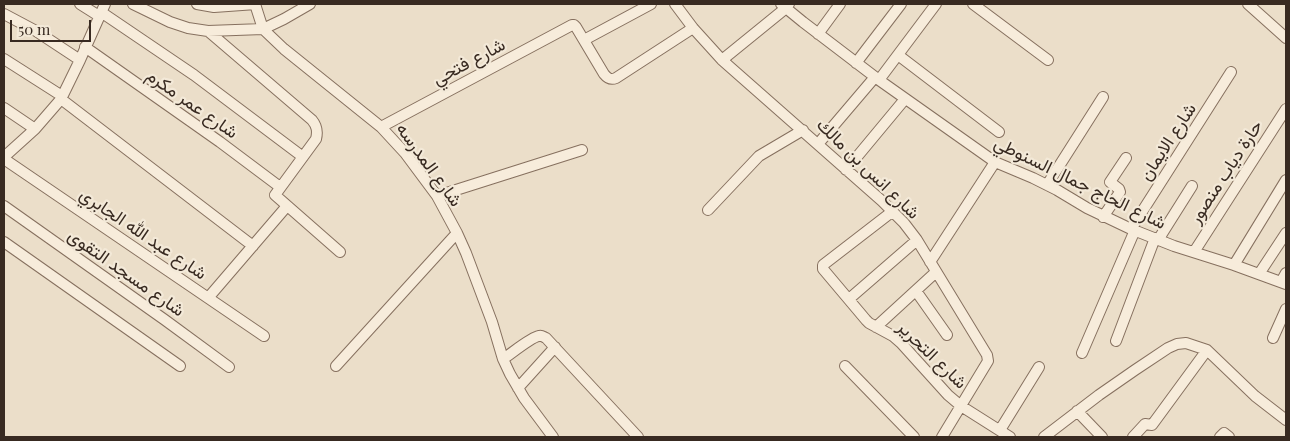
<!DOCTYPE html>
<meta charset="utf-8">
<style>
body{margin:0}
#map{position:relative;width:1290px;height:441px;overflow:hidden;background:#ebdec9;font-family:"Playfair Display",serif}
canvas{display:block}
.frame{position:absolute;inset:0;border:5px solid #382a21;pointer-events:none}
.scale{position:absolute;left:10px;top:20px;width:81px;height:22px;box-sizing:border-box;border:2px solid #382a21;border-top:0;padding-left:6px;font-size:15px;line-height:18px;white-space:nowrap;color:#382a21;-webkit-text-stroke:4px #f3e9d8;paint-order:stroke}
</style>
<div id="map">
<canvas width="1290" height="441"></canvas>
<div class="frame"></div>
<div class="scale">50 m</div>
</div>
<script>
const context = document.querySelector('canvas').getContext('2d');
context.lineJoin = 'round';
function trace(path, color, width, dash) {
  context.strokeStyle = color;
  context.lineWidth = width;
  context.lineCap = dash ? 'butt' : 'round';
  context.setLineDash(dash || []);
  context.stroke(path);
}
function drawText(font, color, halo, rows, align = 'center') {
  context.font = font + ' "Playfair Display",Vazirmatn,serif';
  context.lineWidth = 4.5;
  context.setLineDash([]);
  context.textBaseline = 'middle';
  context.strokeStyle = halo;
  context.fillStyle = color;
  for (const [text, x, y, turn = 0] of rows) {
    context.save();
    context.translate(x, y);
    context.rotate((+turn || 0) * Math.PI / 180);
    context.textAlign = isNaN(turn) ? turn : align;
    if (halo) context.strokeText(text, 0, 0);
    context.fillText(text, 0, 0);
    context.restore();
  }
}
const minor = new Path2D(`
 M80 4 99 16
 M133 4 170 22 188 28 208 31 263 29 284 19 310 4
 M197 4 214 7 256 4
 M255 4 263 29 284 49 381 127 405 153 437 196 457 233 466 253 492 322 503 359 510 374 524 398 553 437
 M675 4 693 28 722 60 882 201 904 223 917 240 987 355 988 361 942 437
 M781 4 803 22 879 80 995 162 1033 178 1057 190 1087 208 1131 229 1174 246 1234 265 1286 284
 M973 4 1048 60
 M1248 4 1286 38
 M101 12 194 75 303 157
 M4 14 36 31 80 60
 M208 31 312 120C317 126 318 131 316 139L275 195 340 252
 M818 34 840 4
 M584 40 651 4
 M85 47 220 142 280 187
 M898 55 999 132
 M4 59 62 96
 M722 60 786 8 789 4
 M856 63 901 4
 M879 80 936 4
 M61 99 253 246
 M4 108 35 129
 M381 127 572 25H574L576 27 604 74C608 79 611 80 616 78L693 28
 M818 144 875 77
 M4 157 35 129 61 99 80 60 105 4
 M4 159 264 336
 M846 170 905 99
 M1047 185 1103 97
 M437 196 582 150
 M4 206 165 320 229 367
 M708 210 759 156 803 130
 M893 211 823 265V269L866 320 869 323 893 336 901 343 948 395 961 406 1010 437
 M1103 217 1120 192 1119 189 1110 182 1126 158
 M1131 229 1231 72
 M1158 240 1192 186
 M4 242 180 366
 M1194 252 1286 109
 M930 262 995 162
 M1234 265 1286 180
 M1259 274 1286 233
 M1281 282 1286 273
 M916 291 947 335
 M208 298 287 206
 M849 299 917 240
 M876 327 936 272
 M1273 338 1286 309
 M1116 341 1155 238
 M1082 353 1135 230
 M503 359C511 354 531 337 539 336 542 335 543 337 546 338L638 437
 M336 366 457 233
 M845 366 914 437
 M518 388 555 347
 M1077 411 1102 437
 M1000 430 1039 367
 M1044 437 1099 395 1135 370 1168 348 1177 344 1186 343 1207 350 1255 396 1286 420
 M1133 437 1145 424 1152 425 1207 350
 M1220 437 1224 433 1229 437`);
const streetNames = [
 ["شارع فتحي",469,62,-28],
 ["شارع عمر مكرم",192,104,35],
 ["شارع الايمان",1168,142,-57],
 ["شارع المدرسه",429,165,54],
 ["شارع انس بن مالك",868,169,44],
 ["حارة دياب منصور",1226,172,-57],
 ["شارع الحاج جمال السنوطي",1080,183,26],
 ["شارع عبد الله الجابري",143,234,34],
 ["شارع مسجد التقوى",126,273,35],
 ["شارع التحرير",932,355,44]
];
trace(minor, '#86705f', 12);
trace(minor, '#f7ecdb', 10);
drawText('18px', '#382a21', '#f3e9d8', streetNames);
</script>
